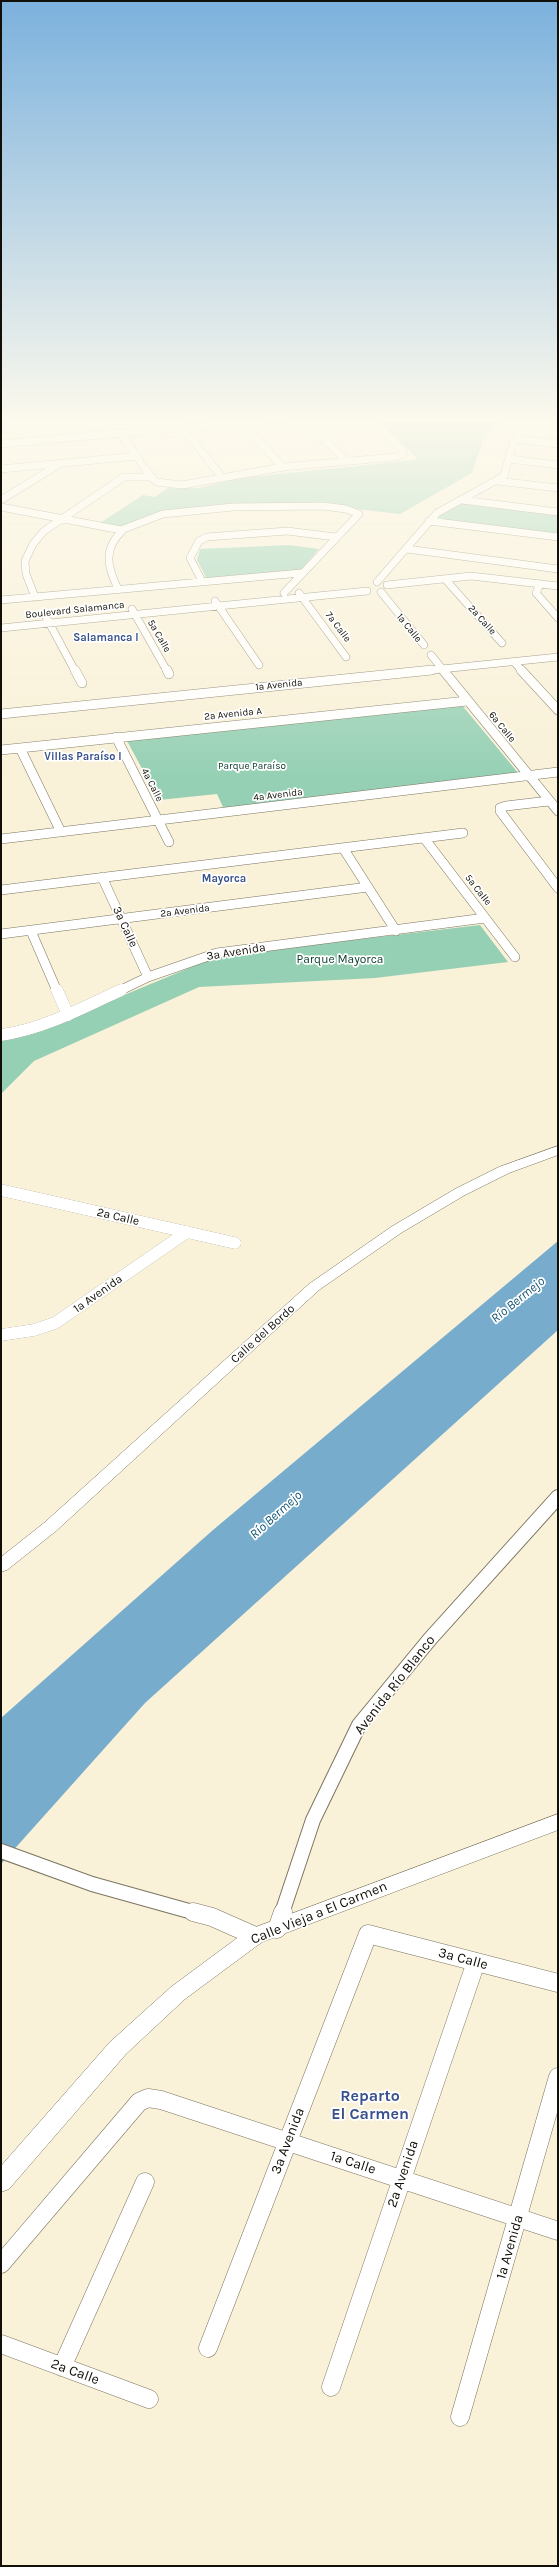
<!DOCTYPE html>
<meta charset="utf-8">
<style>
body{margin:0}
#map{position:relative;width:559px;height:2567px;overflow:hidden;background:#f9f1d8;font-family:Karla,sans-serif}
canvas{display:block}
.frame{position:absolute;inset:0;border:2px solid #110f07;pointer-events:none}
</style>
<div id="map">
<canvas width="559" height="2567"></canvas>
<div class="frame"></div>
</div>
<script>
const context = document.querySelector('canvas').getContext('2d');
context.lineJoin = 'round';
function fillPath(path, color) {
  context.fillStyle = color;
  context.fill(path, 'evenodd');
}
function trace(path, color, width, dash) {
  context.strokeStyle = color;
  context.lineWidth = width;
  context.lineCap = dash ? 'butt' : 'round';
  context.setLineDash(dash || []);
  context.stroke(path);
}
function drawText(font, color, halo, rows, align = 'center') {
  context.font = font + ' Karla,sans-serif';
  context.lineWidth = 3.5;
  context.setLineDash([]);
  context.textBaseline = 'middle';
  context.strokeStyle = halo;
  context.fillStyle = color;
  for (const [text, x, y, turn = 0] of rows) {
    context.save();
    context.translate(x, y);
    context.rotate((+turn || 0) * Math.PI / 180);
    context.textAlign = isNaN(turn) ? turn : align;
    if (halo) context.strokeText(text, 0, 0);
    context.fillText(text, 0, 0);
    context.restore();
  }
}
const green = new Path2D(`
 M376 418H503L484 437 472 473 400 514 313 504H234L158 512 122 526 97 525 143 495 155 497 168 488H199L239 478 415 460 416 457Z
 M465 503 558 514V535L434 520 449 509Z
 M289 545 319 549 300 571 207 579 197 560 200 549Z
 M461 704 519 774 224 809 217 794 159 800 126 739Z
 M480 925 508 962 375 978 199 987 34 1061 1 1094V1040H8L40 1030 218 956Z`);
const water = new Path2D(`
 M558 1241V1330L145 1703 1 1864V1718L213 1530Z`);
const minorFar4 = new Path2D(`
 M302 418 346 461
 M532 420 558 422
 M1 422 7 429
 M242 423 283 467
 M183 428 221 476
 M121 434 140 461
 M515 439 558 444
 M1 444 286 418
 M509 459 558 465
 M142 465 156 482 182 485 283 467 395 457 403 454V450L370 418
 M1 469 138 456
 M497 481 558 488
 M1 500 58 465
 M462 500 558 512
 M1 507 121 530 163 514 233 507 323 506 346 509 359 514 284 593
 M429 521 558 537
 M407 549 558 569
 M445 579 502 643
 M202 581 190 558 199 541 207 537 287 531 336 537
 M377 582 437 513 504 476 513 443 533 418
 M540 584 536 593 558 618
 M387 585 471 576 558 586
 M118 589C107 566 103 549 123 530
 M381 592 424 645
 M299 593 346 657
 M35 597 26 574 25 561 33 544 44 531 124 477H152
 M1 600 301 573
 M215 601 259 665
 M132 609 167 671
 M46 617 75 671
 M1 628 367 591
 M431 655 444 671
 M514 662 522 671
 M422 671 558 657`);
const minorFar3 = new Path2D(`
 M75 670 82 683
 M167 670 169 674
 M443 670 558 811
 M521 670 558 710
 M1 714 432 670
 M116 737 169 842
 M20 748 61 832
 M1 750 467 701
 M549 801 506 806 500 808V811L558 888
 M424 838 515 957
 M1 839 558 772
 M343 848 396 931
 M102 877 148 977
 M1 890 463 833
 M31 931 57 991
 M1 934 368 887
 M119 991 148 977 217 953 485 918`);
const minorFar2 = new Path2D(`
 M57 990 68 1015
 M1 1035C43 1029 83 1008 121 990
 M1 1190 235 1243
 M1 1335 34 1330 55 1323 187 1232`);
const minorFar1 = new Path2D(`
 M1 1851 92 1884 196 1913
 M282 1913 313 1820 359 1725 430 1639 558 1497`);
const minor = new Path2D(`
 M193 1912 212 1917 255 1936
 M277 1929 283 1912
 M1 2264 139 2102 148 2098 161 2100 558 2231
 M1 2344 149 2399
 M208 2348 368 1934 558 1983
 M62 2367 145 2182
 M331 2387 476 1962
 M460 2417 558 2077`);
const tertiary = new Path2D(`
 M558 1146V1155L509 1173 465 1195 401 1233 319 1290 56 1531 7 1570 1 1572V1557L44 1523 309 1284 391 1227 455 1189 499 1167Z
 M558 1814V1830L262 1942 185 1999 126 2054 9 2189 1 2192V2166L110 2042 171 1987 248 1930Z`);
const farStreetnames = [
 ["Boulevard Salamanca",75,610,-6],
 ["2a Calle",482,620,48],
 ["7a Calle",338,627,53],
 ["1a Calle",409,628,51],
 ["5a Calle",159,636,60],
 ["1a Avenida",279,685,-6],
 ["2a Avenida A",233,714,-6],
 ["6a Calle",502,727,51],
 ["4a Calle",152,785,63],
 ["4a Avenida",278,795,-7],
 ["5a Calle",478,890,52],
 ["2a Avenida",185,911,-7]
];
const farParknames = [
 ["Parque Paraíso",252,766]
];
const farNeighbourhoodnames = [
 ["Salamanca I",106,638],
 ["Villas Paraíso I",83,757],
 ["Mayorca",224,879]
];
const streetNames = [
 ["3a Calle",125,927,65],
 ["3a Avenida",236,952,-9],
 ["2a Calle",118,1217,13],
 ["1a Avenida",98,1294,-35],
 ["Calle del Bordo",263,1334,-42]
];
const parkNames = [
 ["Parque Mayorca",340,960]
];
const waterNames = [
 ["Río Bermejo",518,1300,-39],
 ["Río Bermejo",276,1515,-42]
];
const nearStreetnames = [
 ["Avenida Río Blanco",395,1685,-52],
 ["Calle Vieja a El Carmen",319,1913,-22],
 ["3a Calle",463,1959,15],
 ["3a Avenida",288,2141,-69],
 ["1a Calle",353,2163,18],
 ["2a Avenida",403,2174,-71],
 ["1a Avenida",510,2247,-74],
 ["2a Calle",75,2372,20]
];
const nearNeighbourhoodnames = [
 ["Reparto",370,2096],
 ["El Carmen",370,2114]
];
fillPath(green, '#95d0b4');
fillPath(water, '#77accc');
trace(minorFar4, '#7c755f', 8);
trace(minorFar3, '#7c755f', 10);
trace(minorFar2, '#7c755f', 12);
trace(minorFar1, '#7c755f', 16);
trace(minor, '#7c755f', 19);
trace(tertiary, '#7c755f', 1);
trace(minorFar4, '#fff', 7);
trace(minorFar3, '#fff', 9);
trace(minorFar2, '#fff', 12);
trace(minorFar1, '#fff', 14);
trace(minor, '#fff', 18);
fillPath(tertiary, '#fff');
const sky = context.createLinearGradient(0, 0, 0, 778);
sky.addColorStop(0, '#7bb1dd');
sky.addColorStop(0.54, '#fcf9ed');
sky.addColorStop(1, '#fcf9ed00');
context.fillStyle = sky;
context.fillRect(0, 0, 559, 778);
drawText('10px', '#110f07', '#fff', farStreetnames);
drawText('10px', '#063a28', '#fff', farParknames);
drawText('bold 11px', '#38518b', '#fff', farNeighbourhoodnames);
drawText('12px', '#110f07', '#fff', streetNames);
drawText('12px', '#063a28', '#fff', parkNames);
drawText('italic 13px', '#0d5171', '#fff', waterNames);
drawText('14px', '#110f07', '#fff', nearStreetnames);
drawText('bold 16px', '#38518b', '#fff', nearNeighbourhoodnames);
</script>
